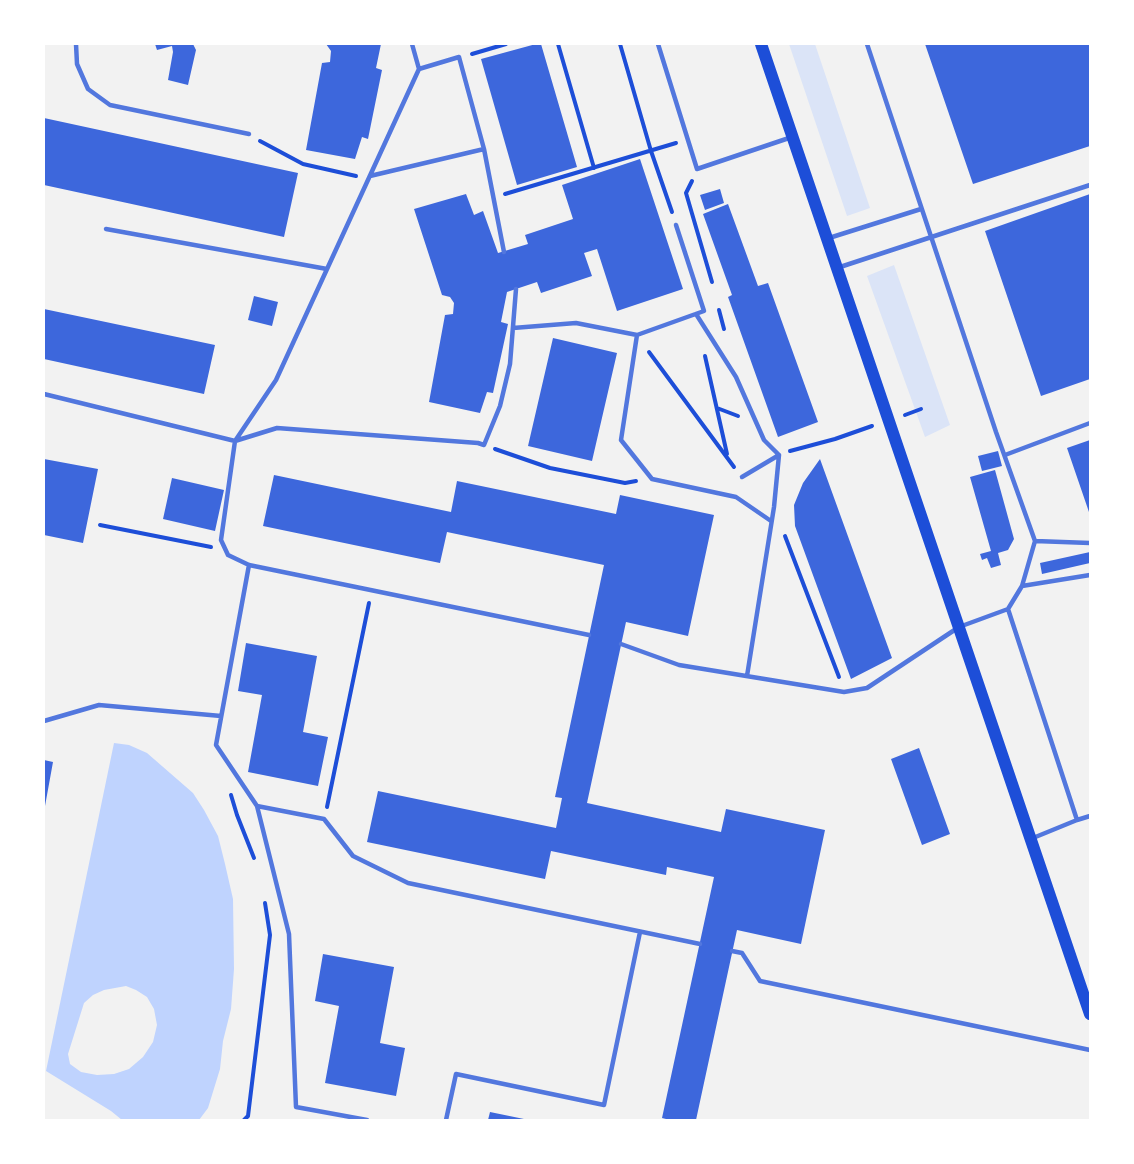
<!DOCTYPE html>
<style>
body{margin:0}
#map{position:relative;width:1134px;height:1164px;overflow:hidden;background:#f2f2f2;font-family:Literata,serif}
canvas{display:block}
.frame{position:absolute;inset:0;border:45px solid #fff;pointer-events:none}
</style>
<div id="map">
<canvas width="1134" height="1164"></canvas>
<div class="frame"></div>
</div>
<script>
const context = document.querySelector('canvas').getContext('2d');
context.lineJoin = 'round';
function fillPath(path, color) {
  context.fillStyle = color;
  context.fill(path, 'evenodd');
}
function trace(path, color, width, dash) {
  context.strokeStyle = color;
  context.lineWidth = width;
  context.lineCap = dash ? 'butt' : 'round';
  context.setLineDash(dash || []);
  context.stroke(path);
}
const green = new Path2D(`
 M789 44H815L870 208 847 216Z
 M894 265 950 425 925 437 867 276Z`);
const water = new Path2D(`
 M114 743 129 745 147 753 193 793 204 810 218 836 225 864 233 899 234 969 231 1009 223 1041 220 1069 208 1108 199 1120H122L111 1111 46 1071ZM126 986 136 990 147 997 154 1009 157 1025 153 1042 143 1057 129 1069 114 1074 97 1075 81 1072 70 1064 68 1054 84 1003 93 995 104 990Z`);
const building = new Path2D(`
 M155 44H193L196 50 188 85 168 80 173 52 172 46 157 50Z
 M326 44H381L376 68 382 70 368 139 362 137 355 159 306 150 322 63 330 62 331 51Z
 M536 44H541L577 167 517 185 481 59Z
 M925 44H1090V146L973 184Z
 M44 118 298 173 284 237 44 185Z
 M640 159 683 289 617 311 597 249 584 253 592 276 541 293 537 282 507 292 501 322 508 324 493 393 487 392 480 413 429 402 445 315 453 314 454 303 450 297 442 295 414 209 466 194 474 215 483 211 498 253 528 244 525 235 573 219 562 185Z
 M720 189 724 203 705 210 700 195Z
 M1090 194V379L1041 396 985 231Z
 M728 204 758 286 768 283 818 422 778 437 728 297 732 295 703 214Z
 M254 296 278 302 272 326 248 320Z
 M44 309 215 345 204 394 44 359Z
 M553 338 617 353 592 461 528 446Z
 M1090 440V515L1067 448Z
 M998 451 1002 466 982 471 978 456Z
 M44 459 98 469 83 543 44 535Z
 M820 459 892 658 851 679 795 526 794 505 803 483Z
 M995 470 1014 539 1008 550 998 553 1001 565 991 568 987 558 982 560 980 554 991 551 970 477Z
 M274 475 451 512 457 481 616 514 620 495 714 515 688 636 626 622 587 803 721 832 726 809 825 830 801 944 737 930 696 1120H670L662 1118 714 877 667 867 666 875 551 851 545 879 367 842 378 791 556 828 562 798 555 797 604 565 447 532 440 563 263 526Z
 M172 478 224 490 215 531 163 519Z
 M1090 552V563L1042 574 1040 563Z
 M246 643 317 656 303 732 328 737 318 786 248 772 262 695 238 691Z
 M919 748 950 834 922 845 891 759Z
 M44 760 53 762 45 806H44Z
 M323 954 394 967 380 1043 405 1048 396 1096 325 1083 339 1006 315 1001Z
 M490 1112 524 1119 523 1120H488Z`);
const path = new Path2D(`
 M558 44 594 168
 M620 44 651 151 672 212
 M472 54 506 44
 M260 141 303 164 356 176
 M692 181 686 193 712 282
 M505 194 676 143
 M719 310 724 329
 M649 352 734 467
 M705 356 727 454
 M717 408 738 416
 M905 415 921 409
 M495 449 550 468 625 483 636 481
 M790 451 835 439 872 426
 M100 525 211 547
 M785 536 839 677
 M231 795 237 815 254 858
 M327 807 369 603
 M244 1120 248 1116 270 935 265 903`);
const service = new Path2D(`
 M76 44 77 64 88 89 110 105 249 134
 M412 44 419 69
 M658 44 697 169 792 137
 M484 149 504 252
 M676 225 704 311 637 335 621 440 652 479 736 497 771 521
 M106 229 327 269
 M829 238 921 209
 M837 268 1090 185
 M696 314 736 377 764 440 779 455
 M513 328 576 323 637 335
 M44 394 235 441 221 540 228 555 249 565 589 635
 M235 441 276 380 419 69 459 57 484 149 370 176
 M235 441 277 428 478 443 484 445 500 406 510 364 516 289
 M1005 455 1090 423
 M742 477 779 455 774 507 747 676
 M1035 541 1090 543
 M249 565 216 745 257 806 289 934 296 1107 367 1120
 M1022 586 1090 575
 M1008 609 1077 820 1033 838
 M621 644 679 665 844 692 867 688 959 627 1008 609 1022 586 1035 541 996 432 867 44
 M44 721 99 705 221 716
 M257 806 324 819 353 856 408 883 700 944
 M1077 820 1090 816
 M732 951 742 953 760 981 1090 1050
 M446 1120 456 1074 604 1105 640 932`);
const secondary = new Path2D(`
 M761 44 1090 1014`);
fillPath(green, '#dbe4f7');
fillPath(water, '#bfd3fe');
fillPath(building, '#3d67dc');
trace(path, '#1d4ed8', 4);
trace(service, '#5277de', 4.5);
trace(secondary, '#1d4ed8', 12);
</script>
